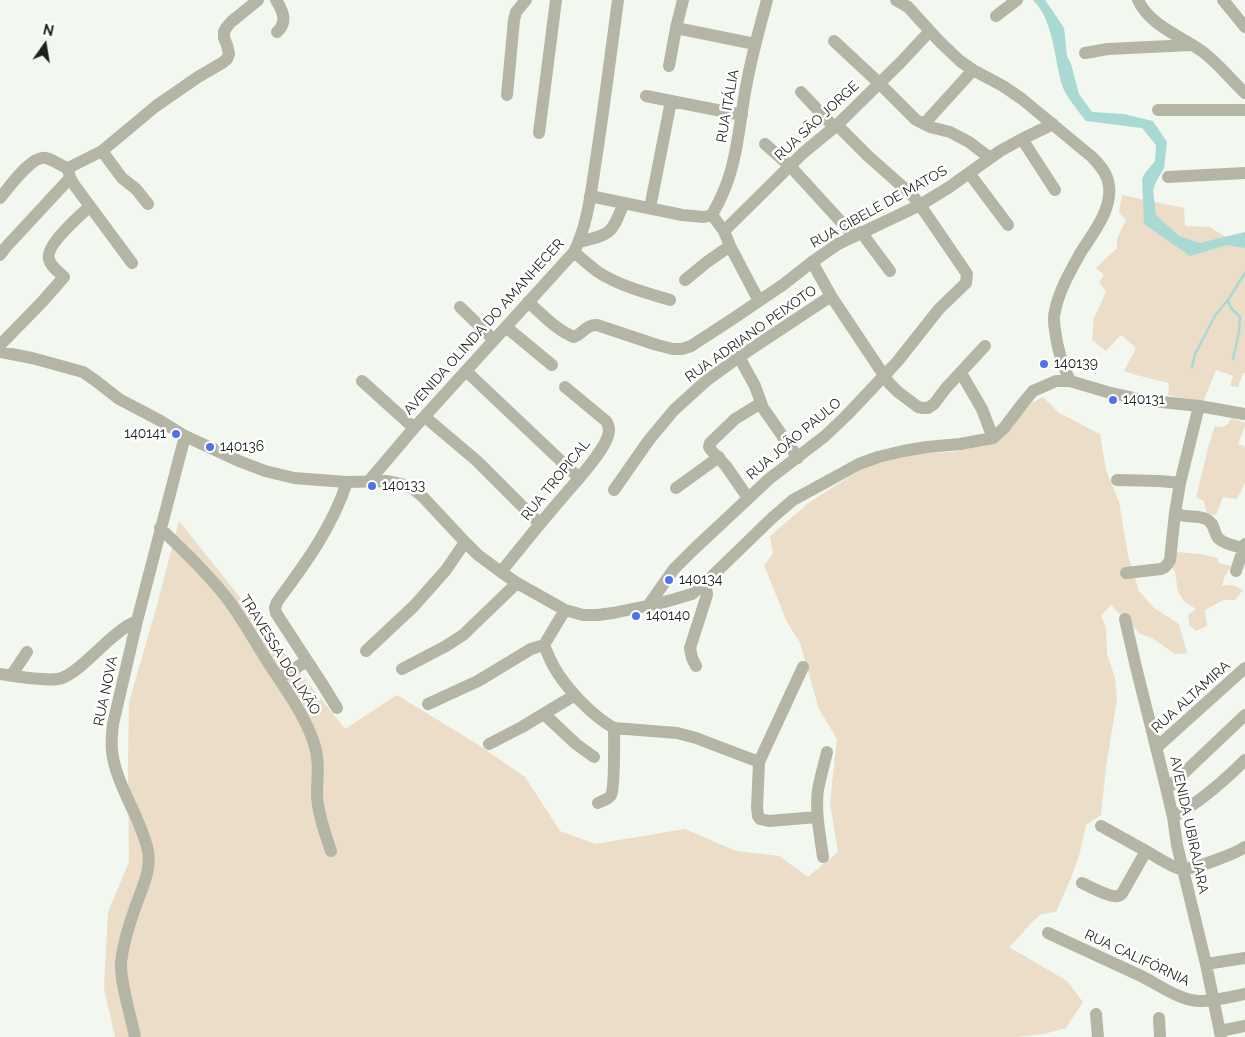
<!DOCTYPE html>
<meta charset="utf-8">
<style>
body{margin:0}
#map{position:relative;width:1245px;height:1037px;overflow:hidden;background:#f2f7ef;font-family:Raleway,sans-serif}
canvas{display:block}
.north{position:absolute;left:20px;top:20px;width:50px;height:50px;-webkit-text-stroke:4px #fff;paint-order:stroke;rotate:13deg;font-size:14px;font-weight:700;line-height:20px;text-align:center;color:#1f211e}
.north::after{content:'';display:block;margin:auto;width:18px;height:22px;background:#1f211e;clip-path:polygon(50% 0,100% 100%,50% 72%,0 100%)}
</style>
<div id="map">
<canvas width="1245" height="1037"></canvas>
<div class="north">N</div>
</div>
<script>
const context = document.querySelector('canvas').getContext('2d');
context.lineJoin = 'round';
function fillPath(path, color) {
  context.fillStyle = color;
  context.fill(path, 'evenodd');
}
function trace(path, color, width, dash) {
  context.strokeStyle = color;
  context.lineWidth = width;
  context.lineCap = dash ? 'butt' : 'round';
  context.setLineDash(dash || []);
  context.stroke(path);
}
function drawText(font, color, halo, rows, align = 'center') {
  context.font = font + ' Raleway,sans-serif';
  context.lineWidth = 5;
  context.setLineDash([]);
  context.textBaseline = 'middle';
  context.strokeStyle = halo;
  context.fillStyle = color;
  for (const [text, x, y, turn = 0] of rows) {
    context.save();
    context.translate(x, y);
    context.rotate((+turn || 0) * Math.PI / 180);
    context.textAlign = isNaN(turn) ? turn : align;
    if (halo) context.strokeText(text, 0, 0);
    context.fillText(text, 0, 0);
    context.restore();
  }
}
const green = new Path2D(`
 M1122 195 1184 208 1185 226 1210 227 1238 245 1245 244V373H1243L1238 387 1230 386 1233 376 1216 370 1203 402 1168 395 1169 383 1136 375 1124 371 1136 348 1121 335 1106 351 1092 340 1094 318 1106 292 1099 282 1104 275 1096 268 1117 248V239L1126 220 1119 213Z
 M1043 397 1059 413 1100 434 1106 470 1119 502 1128 555 1139 591 1154 608 1179 624 1187 653 1175 654 1152 638 1140 634 1111 605 1101 616 1106 628 1107 654 1115 678 1117 699 1106 767 1101 815 1086 825 1079 856 1071 878 1056 912 1041 914 1030 924 1019 937 1009 947 1067 981 1083 1002 1066 1028 1044 1034 1017 1037H115L104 989 108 912 129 862 128 768 129 702 154 616 179 521 345 729 397 695 477 744 525 777 560 831 595 844 685 829 736 851 779 856 808 877 838 852 830 803 837 739 819 709 800 643 787 622 764 565 773 554 770 536 810 502 849 477 886 455 952 452 983 446 1009 415Z
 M1232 418 1245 423V426L1238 444 1245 447V483L1237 499 1223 497 1216 515 1207 514 1204 501 1196 497 1209 444 1215 426 1223 427 1228 424Z
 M1177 552 1200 554 1218 558V563L1231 566 1224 578 1222 586 1233 585 1243 590 1235 600H1223L1205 610 1207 626 1196 631 1190 626 1188 615 1196 609 1185 602 1178 592 1175 572 1170 565Z`);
const water = new Path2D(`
 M1033 0H1045L1050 7 1064 28 1067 56 1071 64 1079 94 1092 112 1124 114 1153 121 1167 142 1164 168 1156 182 1153 190 1156 215 1179 236 1200 243 1245 232V248L1227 245 1190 256 1144 224 1142 179 1145 173 1155 161 1156 145 1142 128 1086 121C1079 112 1065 95 1062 85 1054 58 1054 21 1033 0Z`);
const stream = new Path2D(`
 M1228 301 1231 308 1240 317 1239 332 1233 359
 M1192 367 1195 354 1216 314 1228 300 1245 273`);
const minor = new Path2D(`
 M276 0C283 11 288 22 277 32
 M896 0 908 7 939 41 960 61 973 70 1003 86 1022 99 1092 157C1100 165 1108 174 1109 186 1112 210 1093 233 1081 252 1071 270 1059 290 1055 311 1053 317 1054 324 1055 330 1057 348 1062 364 1070 381
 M1138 0C1150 26 1181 36 1203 52 1219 64 1231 80 1245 93
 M1223 0 1245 27
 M996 16 1017 0
 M676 28 755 44
 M834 41 879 83 916 120 930 127 950 132 969 142 990 158
 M1085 53 1108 49 1191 45
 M669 66 676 28 683 0
 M801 92 834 127
 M507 95 514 20 516 12 526 0
 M646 96 742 115
 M1158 110H1245
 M924 124 973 70
 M539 133 556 0
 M1022 139 1055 190
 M765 144 790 166 854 236
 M102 151 122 178 136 189 148 204
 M68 168 70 178 75 186 132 263
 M969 173 1008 225
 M1168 177 1245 173
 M590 196 682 215 704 217 712 215
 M0 198C9 188 31 155 46 158 54 160 61 166 68 168L102 151 156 106 198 77 222 63 227 59 229 54 227 45 224 38V32L226 28 231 22 258 0
 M650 208 671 101
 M712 215C718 204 724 192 728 180 739 149 740 115 747 82 752 54 760 27 767 0
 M712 215 724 231 730 246 759 301
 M724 231 803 153 837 125 901 62 930 31
 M861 232 890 271
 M579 242C612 234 611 234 624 203
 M574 252C582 259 590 266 598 272 620 286 646 293 670 300
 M0 255 6 247 70 178
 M812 262 831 296 889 383 898 392 918 407 923 408H928L934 404 946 388 985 346
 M685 280 707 262 730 246
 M528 302C541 313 557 331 574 337 584 333 585 325 597 325L657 345 673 349H682L691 346 734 318 784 284 812 262 838 244 920 205 948 188 1000 151 1022 139 1053 124
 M460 307 494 340
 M506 327 552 365
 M0 345 42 302 64 277C59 272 50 266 49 259 45 246 79 216 89 207
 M0 352 32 358 83 372 96 381 119 399 159 420 185 436 239 461 265 471 294 478 320 480 347 482 386 481 401 484 412 488 422 496 465 542 478 555 501 572 517 583 565 610 583 615H598L613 613 661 603 692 594 705 583 772 518 793 500 859 464 878 457 903 451 927 447 960 444 993 438
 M739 357 755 386 763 408 798 458
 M466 371 579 478
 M961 373 982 409 993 438
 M362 381 414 428
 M425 417 477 461 540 524
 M993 438 1004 428 1023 403 1033 391 1056 381H1070L1107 392 1143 400 1199 406 1245 414
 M1117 480 1160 481 1180 483
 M369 481 414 428 574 252C588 224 591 191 596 160 604 107 611 53 618 0
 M676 488 719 457
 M614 490 649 440 674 410 706 381 739 357 831 296
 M748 498 726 466 711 450 709 447 710 443 735 419 761 403
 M1175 513C1187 519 1196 514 1206 519 1215 523 1213 531 1218 538 1224 544 1235 546 1243 548
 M160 528C183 550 206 572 226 597 243 619 256 644 271 667 287 691 305 716 314 743 320 761 317 778 317 796 318 814 325 833 331 851
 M1236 571 1245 544
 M501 572C521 547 541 522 562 498 577 480 594 463 605 443 609 435 611 428 606 421L565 387
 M1126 573 1161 569C1166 567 1167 565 1170 560L1175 513 1180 483 1199 406
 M648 606 674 569 692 551 769 479 825 436 847 415 865 396 897 362 939 309 966 283 967 274 963 268 920 205 912 195 868 156 837 125
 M1125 619 1136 667 1164 779 1173 817 1177 845 1206 964 1221 1037
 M544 645C547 652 550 660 554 667 566 688 592 716 614 728L677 733 696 738 759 762
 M366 651 414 606 446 570 465 542
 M696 666 692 658 690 648 706 598 707 594 705 583
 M803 667 759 762 757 807 758 816 760 819 769 821 817 817
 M402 669 446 646 463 635 517 583
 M0 674C12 676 51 682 62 678 76 673 97 651 108 641 117 634 125 625 137 621
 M11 676 27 652
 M279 678 307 661
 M428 704 478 681 531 649 544 645 565 610
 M337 708 321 682 276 613 275 608 277 602C305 564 332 528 347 482
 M544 714 576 744 594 757
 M489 744 522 727 575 695
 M1156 748 1245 668
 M1167 789 1245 715
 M598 803C602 801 609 799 611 795 615 788 614 739 614 728
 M1173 817C1200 802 1223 782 1245 760
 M1101 826 1146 851
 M823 857C820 835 815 812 818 790 820 778 824 765 827 752
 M1082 883C1090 887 1111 898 1118 896 1122 895 1122 893 1124 890L1146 851C1156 856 1170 867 1181 869 1192 870 1235 854 1245 847
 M1048 933C1078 947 1109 961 1139 975 1158 984 1178 1000 1199 1001 1214 1001 1230 997 1245 994
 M1206 964 1245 958
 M1096 1014 1098 1037
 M1159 1018 1160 1037
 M1220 1031 1245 1026
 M135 1037C131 1016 120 983 121 962 123 946 128 928 133 914 139 894 152 872 148 851 141 817 116 786 112 751 111 742 112 733 113 724L137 621 185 436`);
const markers = [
 [1044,364,5,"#5073e7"],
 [1113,400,5,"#5073e7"],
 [176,434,5,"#5073e7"],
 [210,447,5,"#5073e7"],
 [372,486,5,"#5073e7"],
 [669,580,5,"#5073e7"],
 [636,616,5,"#5073e7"]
];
const streetNames = [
 ["RUA ITÁLIA",728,106,-80],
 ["RUA SÃO JORGE",817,121,-43],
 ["RUA CIBELE DE MATOS",879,207,-29],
 ["AVENIDA OLINDA DO AMANHECER",484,327,-48],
 ["RUA ADRIANO PEIXOTO",751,334,-35],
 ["RUA JOÃO PAULO",794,439,-40],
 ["RUA TROPICAL",556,480,-51],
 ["TRAVESSA DO LIXÃO",280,655,58],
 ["RUA NOVA",106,691,-78],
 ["RUA ALTAMIRA",1191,697,-42],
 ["AVENIDA UBIRAJARA",1189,825,78],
 ["RUA CALIFÓRNIA",1137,958,25]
];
const poiNames = [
 ["140139",1054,364],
 ["140131",1123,400],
 ["140141",166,434,"right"],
 ["140136",220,447],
 ["140133",382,486],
 ["140134",679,580],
 ["140140",646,616]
];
fillPath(green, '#ebddc7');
fillPath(water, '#a9d9d3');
trace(stream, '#a9d9d3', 2.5);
trace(minor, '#b5b5a5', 12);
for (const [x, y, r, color] of markers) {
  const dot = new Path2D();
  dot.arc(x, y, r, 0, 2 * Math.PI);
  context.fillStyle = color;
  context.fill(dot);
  trace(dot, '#fff', 2);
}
drawText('14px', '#1f211e', '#fff', streetNames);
drawText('14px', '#1f211e', '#fff', poiNames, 'left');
</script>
